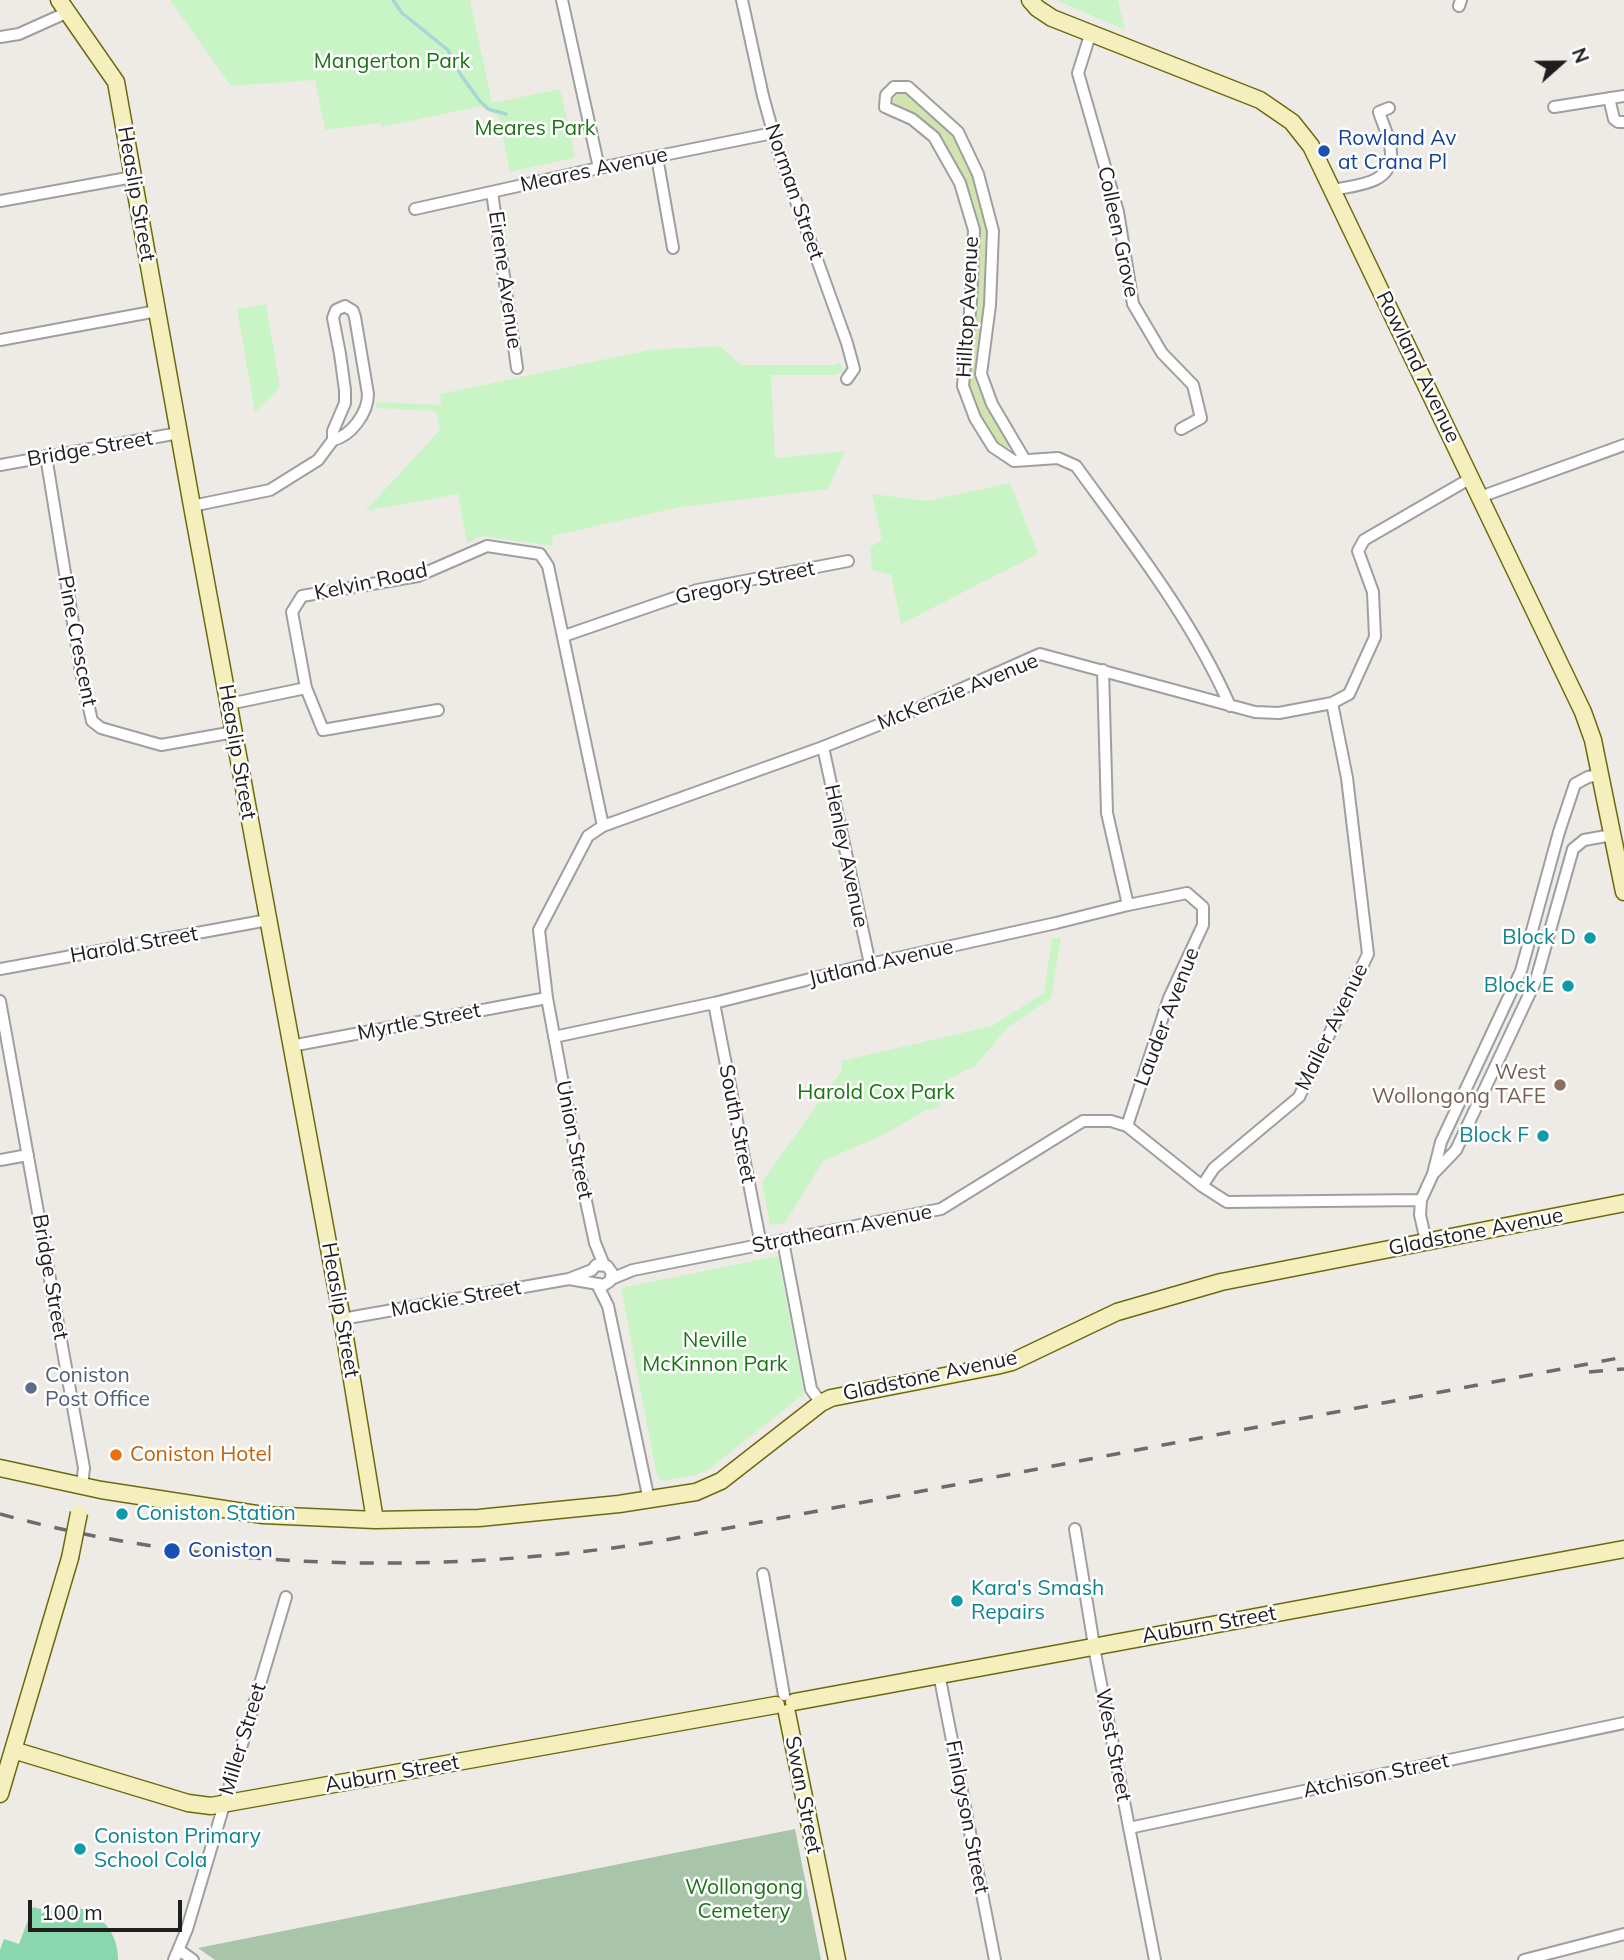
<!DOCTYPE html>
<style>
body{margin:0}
#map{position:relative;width:1624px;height:1960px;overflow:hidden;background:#eeeae5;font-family:Mulish,sans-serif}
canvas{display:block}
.north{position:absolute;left:1526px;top:28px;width:70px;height:70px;-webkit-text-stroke:5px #fff;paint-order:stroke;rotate:69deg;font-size:19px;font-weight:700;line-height:28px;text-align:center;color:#1e1e1e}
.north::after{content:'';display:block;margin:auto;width:24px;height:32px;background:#1e1e1e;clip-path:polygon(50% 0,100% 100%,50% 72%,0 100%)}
.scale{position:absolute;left:28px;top:1900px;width:154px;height:32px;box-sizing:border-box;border:4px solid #1e1e1e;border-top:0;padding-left:9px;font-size:21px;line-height:24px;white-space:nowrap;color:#1e1e1e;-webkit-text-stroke:5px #fff;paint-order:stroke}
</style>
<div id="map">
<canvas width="1624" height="1960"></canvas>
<div class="north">N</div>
<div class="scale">100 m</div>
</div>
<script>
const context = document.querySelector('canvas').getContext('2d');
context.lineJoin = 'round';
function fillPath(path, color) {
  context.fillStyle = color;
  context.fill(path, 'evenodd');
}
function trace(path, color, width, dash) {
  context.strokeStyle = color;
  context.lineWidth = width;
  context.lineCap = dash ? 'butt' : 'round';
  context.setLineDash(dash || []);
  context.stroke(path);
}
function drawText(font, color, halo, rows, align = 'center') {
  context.font = font + ' Mulish,sans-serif';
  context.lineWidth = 5;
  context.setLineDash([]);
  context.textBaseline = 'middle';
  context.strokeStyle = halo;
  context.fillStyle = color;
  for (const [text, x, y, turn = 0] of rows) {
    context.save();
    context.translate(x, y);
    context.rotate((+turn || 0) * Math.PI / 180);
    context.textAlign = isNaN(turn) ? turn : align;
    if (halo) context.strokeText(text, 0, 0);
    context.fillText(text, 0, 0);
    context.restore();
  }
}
const grass = new Path2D(`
 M907 93 925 106 949 131 967 156 981 198 990 235 987 285 976 374 985 402 1001 430 1013 447 1003 448C993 438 983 427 977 414 966 389 969 362 971 335 974 299 981 260 977 223 975 197 951 153 935 132 925 118 906 112 892 101L898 94Z`);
const cemetery = new Path2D(`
 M795 1829 821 1960H215L198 1948Z`);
const park = new Path2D(`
 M170 0H470L492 103 560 89 575 155 573 158 510 172 499 117 481 106 382 127 380 123 325 130 315 80 231 86Z
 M1056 0H1118L1125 30Z
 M266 304 280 387 255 412 237 309Z
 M720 346 741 365H833L840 363 844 371 835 375H771L775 458 845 451 828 489 680 507 552 536 553 546 482 536 467 543 458 494 365 511 440 430 436 411 376 408 377 402 441 405 440 394 649 350Z
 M1010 483 1038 554 901 624 891 575 872 570 870 547 882 540 872 494 927 501Z
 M1061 937 1051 998 1007 1028 975 1066 949 1079 939 1107 924 1111 885 1134 823 1161 785 1223 770 1225 762 1182 842 1070 841 1061 992 1026 1044 993 1052 939Z
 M778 1256 804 1394 708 1470 695 1475 662 1481 657 1476 621 1288Z`);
const pitch = new Path2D(`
 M33 1907C52 1913 53 1905 71 1907 99 1909 119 1933 118 1960H0V1950L4 1939 19 1944Z`);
const stream = new Path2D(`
 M393 0 402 13 448 50 461 75 479 100 488 109 506 114`);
const street = new Path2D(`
 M562 0 599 168
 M742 0 763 96 779 154 847 343 854 369 847 379
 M1459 6 1461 0
 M1091 32 1078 73 1118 212 1133 304 1162 353 1193 385 1201 418 1181 429
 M0 37 19 34 68 12
 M1609 98 1614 119 1618 122H1624
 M1554 107 1624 96
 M657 157 673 248
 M1333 190C1354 185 1390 185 1391 156 1392 142 1383 125 1379 112L1389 108
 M492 192 517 368
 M0 201 133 177
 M415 209 599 168 773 133
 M0 340 157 311
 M46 456 81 672 92 721 101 728 161 745 234 732
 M1025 460 992 404 981 374 990 305 993 231 978 174 958 132 908 87H894L886 95 885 107 912 119 934 137 960 183 974 230 971 301 963 386 975 418 993 447 1014 461 1058 458 1076 466C1132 543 1192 619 1230 706
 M0 465 179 433
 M1480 497 1624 445
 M192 506 270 490 318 460 333 440V431L345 403V390L340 354 333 318 336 310 345 306 353 311 355 317 368 394C368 413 351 436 333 440
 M564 636 697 590 848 561
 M1103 670 1107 813 1128 905
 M306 688 323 730 438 710
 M229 704 306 688 292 612 302 596 418 576 487 546 540 554 548 566 603 826
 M823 747 870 964
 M0 969 268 920
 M0 1001 84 1468 82 1486
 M714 1003 761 1245
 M554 1037 714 1003 870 964 1056 923 1128 905 1187 893 1203 907V925L1169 998 1127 1126
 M291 1046 547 998
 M0 1160 28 1155
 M1435 1172 1456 1150 1536 980 1573 849 1584 840 1612 835
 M1202 1186 1214 1168 1299 1097 1368 954 1347 778 1332 703
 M783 1241 811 1389 821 1403
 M1426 1241 1420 1215 1421 1200 1433 1174 1441 1142 1521 971 1559 832 1575 784 1588 777 1600 775
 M604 1265 595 1243 578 1164 547 998 539 930 588 836 603 826 823 747 896 718 1040 654 1255 712 1279 713 1332 703 1349 694 1375 637 1373 592 1358 551 1364 540 1471 478
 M611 1279 633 1270 941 1209 1083 1121H1111L1127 1126 1202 1186 1227 1202 1421 1200
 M598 1286 608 1306 649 1500
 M342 1319 569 1279 592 1270 596 1265 607 1266 612 1273 610 1281 604 1285 569 1279
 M1075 1529 1096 1658 1155 1960
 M763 1574 784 1695
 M939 1674 995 1960
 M1129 1828 1624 1723
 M179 1950 193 1960
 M174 1960 187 1929 286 1597
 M1524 1960 1624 1934`);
const secondary = new Path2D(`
 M59 0 116 82 192 506 342 1319 375 1520
 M1030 0 1037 8 1052 18 1260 100 1292 122 1311 146 1583 712 1593 740 1624 892
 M0 1468 101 1490 263 1515 375 1520 479 1518 619 1504 696 1492 721 1481 821 1403 831 1398 996 1366 1012 1362 1117 1312 1221 1282 1624 1203
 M794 1702 1624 1549
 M787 1713 837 1960
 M13 1750 188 1803 211 1806 776 1705
 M0 1794 70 1558`);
const rail = new Path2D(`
 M1589 1372 1624 1369
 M0 1514C214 1572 437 1575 655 1542L1624 1357`);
const secondaryBridge = new Path2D(`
 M70 1558 79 1513`);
const markers = [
 [1324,151,7,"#1a4fb4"],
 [1590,938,7,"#0f9aa8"],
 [1568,986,7,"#0f9aa8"],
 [1560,1085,7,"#8d6e63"],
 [1543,1136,7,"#0f9aa8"],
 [31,1388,7,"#5c6f8a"],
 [116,1455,7,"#e8710a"],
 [122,1514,7,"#0f9aa8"],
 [172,1551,9,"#1a4fb4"],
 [957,1601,7,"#0f9aa8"],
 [80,1849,7,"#0f9aa8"]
];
const parkNames = [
 ["Mangerton Park",392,62],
 ["Meares Park",535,129],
 ["Harold Cox Park",876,1093],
 ["Neville",715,1341],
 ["McKinnon Park",715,1365],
 ["Wollongong",744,1888],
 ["Cemetery",744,1912]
];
const transitNames = [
 ["Rowland Av",1338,139],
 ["at Crana Pl",1338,163],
 ["Coniston",188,1551]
];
const streetNames = [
 ["Meares Avenue",594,170,-12],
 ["Norman Street",794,192,71],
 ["Heaslip Street",136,194,80],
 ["Colleen Grove",1118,232,78],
 ["Eirene Avenue",505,280,82],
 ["Hilltop Avenue",968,307,-87],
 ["Rowland Avenue",1418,367,64],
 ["Bridge Street",90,449,-10],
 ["Kelvin Road",371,582,-12],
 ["Gregory Street",745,583,-12],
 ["Pine Crescent",77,641,79],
 ["McKenzie Avenue",958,692,-22],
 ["Heaslip Street",237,752,80],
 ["Henley Avenue",846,856,78],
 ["Harold Street",134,945,-10],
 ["Jutland Avenue",881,963,-13],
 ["Lauder Avenue",1167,1017,-69],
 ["Myrtle Street",419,1022,-11],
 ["Mailer Avenue",1332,1027,-64],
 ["South Street",737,1124,79],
 ["Union Street",574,1140,79],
 ["Strathearn Avenue",842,1229,-11],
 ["Gladstone Avenue",1476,1232,-11],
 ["Bridge Street",50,1277,80],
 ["Mackie Street",456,1299,-10],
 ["Heaslip Street",340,1310,80],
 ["Gladstone Avenue",930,1376,-12],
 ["Auburn Street",1209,1625,-10],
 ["Miller Street",243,1739,-73],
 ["West Street",1113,1745,79],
 ["Auburn Street",392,1774,-10],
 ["Atchison Street",1376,1776,-12],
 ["Swan Street",803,1795,79],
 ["Finlayson Street",967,1817,79]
];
const cultureNames = [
 ["Block D",1576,938],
 ["Block E",1554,986],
 ["Block F",1529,1136],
 ["Coniston Station",136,1514,"left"],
 ["Kara's Smash",971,1589,"left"],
 ["Repairs",971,1613,"left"],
 ["Coniston Primary",94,1837,"left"],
 ["School Cola",94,1861,"left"]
];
const educationNames = [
 ["West",1546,1073],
 ["Wollongong TAFE",1546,1097]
];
const serviceNames = [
 ["Coniston",45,1376],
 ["Post Office",45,1400]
];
const foodNames = [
 ["Coniston Hotel",130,1455]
];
fillPath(grass, '#d1e4af');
fillPath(cemetery, '#a8c5a9');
fillPath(park, '#c9f5c6');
fillPath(pitch, '#8ad7ae');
trace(stream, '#a9d4d8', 3.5);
trace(street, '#9f9f9f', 14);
trace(secondary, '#6d6a0e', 19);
trace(street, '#fff', 10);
trace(secondary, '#f4efbd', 16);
trace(rail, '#6c6c6c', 3.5, [14, 14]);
trace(secondaryBridge, '#6d6a0e', 19, []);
trace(secondaryBridge, '#f4efbd', 16);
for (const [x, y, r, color] of markers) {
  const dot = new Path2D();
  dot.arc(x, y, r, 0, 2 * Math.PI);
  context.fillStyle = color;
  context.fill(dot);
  trace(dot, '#fff', 2.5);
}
drawText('21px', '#1a7415', '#fff', parkNames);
drawText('21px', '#164399', '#fff', transitNames, 'left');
drawText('21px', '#1e1e1e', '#fff', streetNames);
drawText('21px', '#0d838f', '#fff', cultureNames, 'right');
drawText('21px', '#785e54', '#fff', educationNames, 'right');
drawText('21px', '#4e5e75', '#fff', serviceNames, 'left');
drawText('21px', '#c56008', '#fff', foodNames, 'left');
</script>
